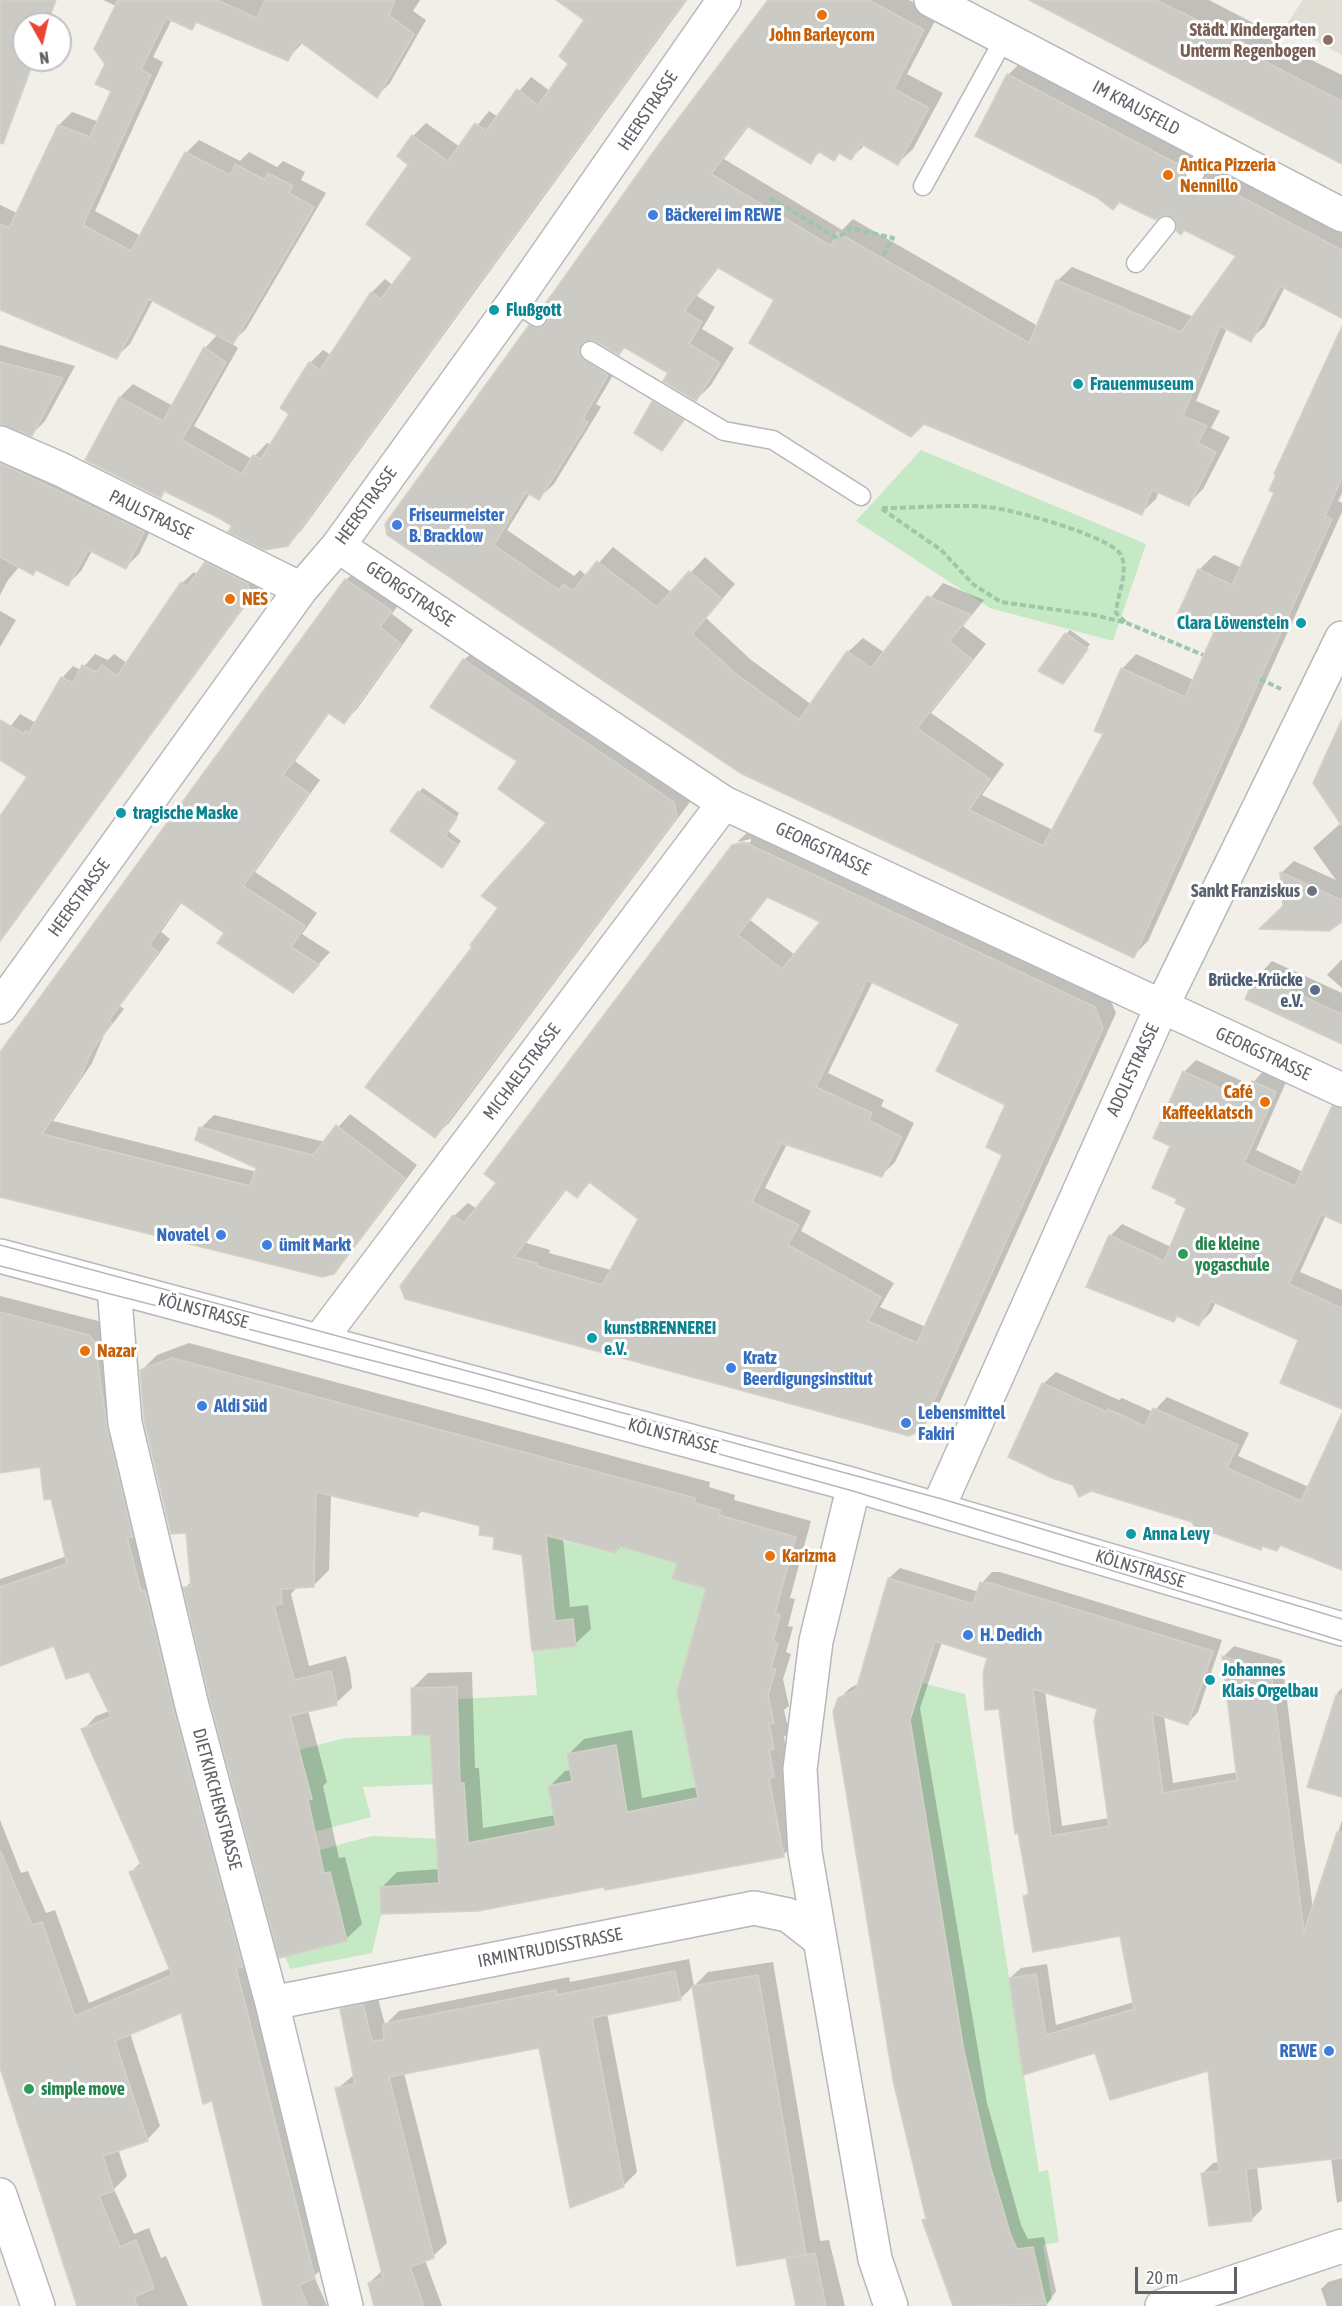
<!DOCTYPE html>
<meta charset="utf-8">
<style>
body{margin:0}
#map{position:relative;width:1342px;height:2306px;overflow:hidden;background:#f1efe8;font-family:"Asap Condensed",sans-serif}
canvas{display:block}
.north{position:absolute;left:12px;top:12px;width:60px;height:60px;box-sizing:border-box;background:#fff;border:2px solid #bfc1c3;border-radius:50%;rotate:172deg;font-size:16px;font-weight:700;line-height:24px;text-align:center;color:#5f6368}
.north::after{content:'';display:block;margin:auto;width:21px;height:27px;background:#ea4335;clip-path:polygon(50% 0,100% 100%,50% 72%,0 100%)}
.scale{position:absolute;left:1135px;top:2267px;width:102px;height:27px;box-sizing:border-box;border:3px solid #5f6368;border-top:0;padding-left:8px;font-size:18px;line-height:21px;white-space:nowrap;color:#5f6368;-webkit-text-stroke:4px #fff;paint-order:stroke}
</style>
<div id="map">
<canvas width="1342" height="2306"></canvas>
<div class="north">N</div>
<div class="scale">20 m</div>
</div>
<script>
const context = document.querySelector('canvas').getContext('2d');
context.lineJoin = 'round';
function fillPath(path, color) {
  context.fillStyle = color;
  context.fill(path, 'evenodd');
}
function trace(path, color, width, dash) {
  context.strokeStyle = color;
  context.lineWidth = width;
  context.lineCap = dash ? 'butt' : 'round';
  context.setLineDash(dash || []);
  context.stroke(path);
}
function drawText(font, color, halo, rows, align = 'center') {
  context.font = font + ' "Asap Condensed",sans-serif';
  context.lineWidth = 6;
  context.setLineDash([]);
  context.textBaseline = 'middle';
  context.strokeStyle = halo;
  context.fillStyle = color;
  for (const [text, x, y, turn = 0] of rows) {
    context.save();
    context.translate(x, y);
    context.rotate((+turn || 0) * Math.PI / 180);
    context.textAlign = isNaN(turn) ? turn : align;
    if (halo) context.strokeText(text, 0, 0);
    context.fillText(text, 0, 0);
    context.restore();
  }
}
const education = new Path2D(`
 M1303 0H1342V55L1286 25Z`);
const green = new Path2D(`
 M921 450 1146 544 1113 641 990 608 856 521Z
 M546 1537 616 1553 618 1546 677 1563 673 1579 706 1588 698 1798 627 1812 616 1745 567 1754 572 1781 548 1787 556 1826 497 1838 510 1905 471 1894 470 1884 381 1887V1915L372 1953 290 1969 285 1956 347 1940 330 1872 324 1873 319 1850 372 1836 467 1840 463 1783 363 1787 371 1817 314 1832 306 1801 312 1799 299 1750 345 1738 458 1734 457 1699 537 1695 533 1651 576 1645 573 1620 555 1621Z
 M922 1683 965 1694 1039 2172 1048 2170 1059 2242 1043 2245 1052 2300 1046 2304 1033 2247 1019 2254 1012 2236H1009L956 2056 966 2054H955C963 2024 961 2007 943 1982L953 1979 943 1980C951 1950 949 1934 931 1908L941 1906H931L937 1884 908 1705 915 1703Z`);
const shadow = new Path2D(`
 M103 0H420L413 11 426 20 390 83 377 96 303 42 288 59 199 21 191 28 172 19 153 57 163 62 95 211 141 236 186 153 199 140 240 161 249 152 277 167 283 161 305 172 301 180 326 193 246 329 231 343 238 348 194 426 252 459 267 443 272 445 291 414 310 363 323 350 331 355 372 292 385 279 393 285 414 258 411 164 413 136 426 123 460 147 489 111 498 117 531 77 550 91 570 63 586 20 558 0H687L301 531 287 544 234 525 166 490 160 496 87 460 120 397 133 384 173 406 205 348 218 334 153 300 130 344 116 357 0 309V205L17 213 59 125 72 112 99 122 113 91 106 64 116 6Z
 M769 0H909L938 15 907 74 943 93 913 149 898 163 865 145 851 158 841 152 834 159 821 151 810 162 749 126 724 159 842 230 853 219 1038 326 1057 281 1072 267 1194 317 1238 255 1185 229 1181 233 1178 221 1008 75 1023 60 1199 153 1204 169 1212 170 1221 165 1342 228V317L1285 287 1265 326 1250 340 1227 328 1196 401 1220 411 1211 428 1230 437 1203 489 1188 504 1159 491 1156 499 1141 513 719 267 697 296 715 307 702 329 734 348 711 385 696 400 670 373 626 347 619 354 593 338 592 341 622 360 596 404 601 407 554 484 539 498 530 493 507 530 574 576 580 570 587 576 613 547 672 593 705 557 735 584 706 618 750 659 812 705 848 652 863 638 885 653 943 583 984 600 963 626 986 644 931 713 1004 764 982 795 1053 830 1105 733 1122 669 1136 654 1194 680 1216 631 1199 570 1214 555 1242 568 1276 492 1342 329V493L1338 501 1342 503V512L1148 941 1133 956 388 535 530 326 546 311Z
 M1032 0H1209L1259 26 1258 28 1279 40 1277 43 1342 75V163Z
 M0 345 75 366 45 421 31 435 0 424Z
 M657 398 686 416 666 445 653 402Z
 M0 443 156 519 139 554 126 567 92 551 81 571 68 584 37 569 20 566 8 580 0 595Z
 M218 552 262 583 0 942V818L29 777 0 758V740L20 714 34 722 43 712 62 678 73 666 81 670 95 654 108 660 114 654 127 663 182 583 194 572 198 575Z
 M359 568 403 598 392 614 413 630 357 709 344 722 330 712 295 761 320 780 255 872 317 913 302 934 330 952 306 978 226 932 182 902 161 932 170 939 120 1006 124 1009 104 1035 92 1063 53 1121 257 1172 258 1167 201 1128 214 1115 325 1142 350 1114 417 1165 346 1259 333 1272 0 1196V1053L346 580Z
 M0 611 16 620 0 647Z
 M1070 630 1090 644 1066 678V634Z
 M478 647 688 788 690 802 449 1123 435 1136 474 947 548 822 519 761 464 660Z
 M1342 722V921L1284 906 1281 873 1294 861 1336 880 1313 848 1341 823Z
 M423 788 459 813 448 831 461 841 446 862 419 792Z
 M748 832 1108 994 1116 1013 934 1415 919 1430 406 1298 454 1216 468 1203 477 1209 498 1182 734 846 751 842V839L737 842ZM769 896 822 922 795 955 750 920ZM873 981 961 1024 1007 1105 1004 1154 926 1327 880 1307 894 1283 801 1231 811 1211 765 1188 787 1144 882 1175 895 1162 914 1123 881 1106 884 1100 828 1073ZM591 1182 640 1218 611 1270 549 1253 550 1250 526 1243 567 1189 577 1196Z
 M1342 959V988L1327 975Z
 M1272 961 1342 993V1043L1258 976Z
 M1196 1060 1251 1085 1265 1069 1287 1080 1256 1150 1303 1172 1328 1117 1342 1105V1222L1326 1215 1300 1272 1342 1290V1407L1300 1339 1216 1302 1211 1312 1199 1324 1179 1315 1174 1320 1110 1236 1122 1224 1171 1247 1188 1208 1179 1198 1172 1145 1184 1072Z
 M0 1296 102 1322 328 2263 314 2276 327 2306H265L213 2099 182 2011 130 2033 160 2126 147 2140 118 2149 127 2176 114 2189 134 2234 149 2228 161 2258 166 2256 188 2306H79L0 2063V1820L21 1873 28 1871 46 1913 55 1910 89 2003 171 1968 131 1872 142 1861 83 1730 96 1716 109 1711 90 1671 55 1644 0 1664V1579L67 1556 41 1465 0 1466Z
 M189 1343 710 1482 709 1487 735 1495 734 1500 811 1521 790 1598 795 1599 788 1626 793 1627 786 1652 791 1654 783 1679 789 1706 784 1710 789 1732 784 1737 799 1840 783 1855 606 1885 382 1887 397 1872 440 1869 431 1733 412 1689 428 1673 472 1672 475 1768H479L483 1828 555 1815 549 1787 565 1771 571 1770 568 1755 584 1739 632 1730 642 1798 697 1787 708 1587 678 1562 621 1546 615 1552 563 1538 570 1607 588 1605 591 1629 575 1644 534 1649 523 1553 481 1525 423 1510 417 1516 331 1494 329 1570 314 1585 297 1587 291 1594 309 1666 346 1656 350 1672 352 1688 336 1703 308 1710 327 1782 323 1786 339 1858 345 1857 362 1924 346 1939 185 1588 192 1581 187 1531 141 1371 157 1355Z
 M1056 1372 1119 1400 1122 1398 1153 1412 1167 1397 1249 1433 1238 1456 1309 1487 1342 1417V1569L1282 1544 1277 1550 1264 1545 1261 1548 1193 1520 1043 1384Z
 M900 1568 979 1592 982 1583 992 1572H1000L1222 1640 1198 1712 1188 1723 1164 1716 1173 1783 1238 1772 1224 1656 1234 1646 1282 1660 1313 1910 1342 1820V2201L1337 2203 1331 2158 1257 2167 1262 2209 1252 2219 1202 2174 1213 2163 1219 2162 1209 2069 1096 2052 1025 2073 1010 1978 1021 1968 1047 1964 1056 2025 1134 2002 1122 1934 1025 1896 1030 1891 1001 1708 989 1657 942 1642 920 1708 987 2103 1021 2225 1028 2239 1044 2237 1056 2291 1046 2306H954L923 2220 927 2217 839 1699 850 1688 860 1683 889 1578ZM1045 1691 1099 1708 1109 1818 1062 1826Z
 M1342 1688V1796L1309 1786 1338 1692Z
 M689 1959 694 1986 708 1972 773 1962 820 2241 829 2240 845 2306H798L787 2260 791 2256 693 1986 680 1999 607 2013 637 2172 623 2186 540 2046 404 2073 447 2243 433 2256 425 2260 442 2306H375L369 2283 383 2270 337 2089 355 2074 342 2009 356 1996 376 1991 385 2025 399 2011 569 1977 570 1982Z
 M1342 2278V2306H1327L1321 2289 1328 2282Z`);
const building = new Path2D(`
 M0 0H56L47 24H24V60H34L3 144 0 143Z
 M118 0H217L257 18 265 0H395L389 15 414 34 377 98 299 41 288 61 196 22 192 30 166 18 141 70 151 75 83 225 131 251 185 152 230 175 235 164 265 180 268 173 293 186 289 193 314 207 233 344 149 299 117 359 0 310V224L9 228 58 125 90 137 111 91 95 84 105 64 94 49Z
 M556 0H685L288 546 265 550 228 532 232 526 221 519 164 491 161 498 85 460 119 397 163 421 204 347 226 362 182 440 242 474 253 455 261 459 289 414 280 408 309 362 320 370 371 292 381 299 412 258 366 224 408 165 397 156 412 135 448 161 475 123 486 131 517 89 538 105 568 64 559 56 584 20Z
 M768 0H869L924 30 894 89 929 108 898 165 861 144 851 160 839 153 834 161 818 151 811 164 747 126 711 174 831 246 837 232 1029 343 1056 280 1181 332 1236 256 1184 230 1181 235 1176 231V221L1168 215 1161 216 1156 220 1119 202 1113 210 1096 197 975 136 1007 74 1185 168 1184 174 1189 183 1196 184 1205 178 1211 181 1342 250V318L1280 286 1251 342 1220 326 1183 416 1207 426 1198 443 1216 452 1189 506 1152 490 1142 515 924 424 911 437 749 343 774 300 717 267 684 311 702 322 689 344 720 363 696 401 663 381 668 373 624 347 619 355 595 341 584 342 579 350 581 357 608 375 583 419 588 422 539 500 526 492 494 545 559 590 564 584 573 591 597 561 657 607 689 571 722 599 692 634 735 673 799 720 847 651 871 668 927 596 971 615 949 641 972 659 917 728 990 779 969 810 1043 846 1103 734 1094 731 1121 668 1185 697 1214 632 1177 615 1198 569 1232 585 1274 493 1269 490 1276 475 1274 474 1342 326V478L1325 516 1332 519 1134 958 740 773 387 535 385 524 529 325 537 328 546 324 548 317 543 307 659 144Z
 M1029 0H1156L1245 43 1243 45 1264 56 1262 60 1342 101V164Z
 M0 362 63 378 32 436 0 425Z
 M652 401 684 420 662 451 634 433Z
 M0 463 144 532 126 569 88 550 68 586 36 570 33 575 0 557Z
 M205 562 248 584 251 596 0 941V816L27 777 0 760V720L24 734 26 731 29 733 61 677 73 683 82 665 96 672 102 665 117 676 181 582 187 587Z
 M345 579 392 611 380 627 401 644 344 724 328 713 283 775 309 793 243 886 305 926 291 947 319 965 293 993 217 943 224 933 180 902 149 945 158 952 109 1020 112 1023 92 1050 80 1078 42 1134 250 1186 256 1168 195 1140 199 1127 313 1155 336 1125 405 1178 334 1274 322 1277 0 1197V1052Z
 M1065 633 1088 649 1063 684 1038 671Z
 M463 659 674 802 677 817 435 1138 365 1087 472 947 470 945 498 908 481 896 546 823 498 789 517 761 430 707Z
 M1342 719V826L1313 783Z
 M418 791 457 818 445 836 458 845 442 868 390 831Z
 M744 842 1095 1007 1103 1028 920 1431 909 1436 405 1299 400 1286 453 1215 464 1223 496 1183 484 1174 732 845ZM767 897 820 922 782 969 738 935ZM867 980 959 1024 936 1071 1005 1105 986 1147 1002 1155 917 1343 868 1321 881 1297 788 1245 799 1225 752 1202 781 1143 882 1177 902 1137 869 1120 872 1113 816 1087ZM589 1182 638 1219 602 1285 537 1266V1263L514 1257 565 1189 577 1198Z
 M1280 872 1342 900V922L1329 931 1259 929 1283 906Z
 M1256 975 1342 1014V1044L1245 999Z
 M1183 1071 1244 1099 1252 1081 1276 1092 1244 1163 1295 1186 1332 1106 1342 1108V1224L1321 1214 1289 1284 1342 1308V1409L1280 1383 1298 1340 1211 1301 1199 1326 1177 1316 1174 1322 1086 1287 1109 1235 1164 1261 1186 1208 1175 1203 1177 1199 1152 1188 1170 1146 1153 1138Z
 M0 1312 89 1335 95 1342 107 1427 133 1537H127L141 1591 145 1590 174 1711 243 1967 236 1968 315 2278 299 2285 308 2306H263L212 2101 203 2104 181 2013 115 2041 148 2141 103 2156 114 2191 99 2196 120 2247 136 2240 154 2288 134 2297 137 2306H77L0 2068V1850L32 1925 42 1922 75 2016 172 1975 129 1872 142 1867 81 1729 111 1717 89 1672 66 1679 54 1646 0 1666V1587L67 1564 51 1499 44 1500 40 1467 0 1473Z
 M172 1358 695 1498 694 1503 721 1510 719 1515 796 1537 775 1613 780 1615 773 1641 778 1643 771 1668 776 1669 768 1695 774 1723 769 1724 774 1749 769 1750 774 1777 769 1779 784 1857 605 1890 604 1887 478 1911 381 1914 380 1887 439 1883 430 1735H412L411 1688 457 1687 460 1783H464L468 1843 556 1826 548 1786 572 1781 567 1754 616 1745 627 1812 698 1798 677 1692 706 1588 672 1579 677 1563 618 1546 616 1553 546 1535 555 1621 573 1619 576 1646 532 1651 522 1555 493 1549 494 1537 479 1535 480 1526 418 1510V1517L316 1492 314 1587 281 1589 282 1604 274 1605 294 1680 331 1671 335 1688 337 1705 290 1716 312 1799 308 1800 324 1873 330 1872 347 1941 279 1958 210 1701 183 1587H191L186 1533 171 1534 144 1420 140 1370Z
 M1042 1383 1107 1412 1108 1409 1145 1426 1153 1408 1238 1445 1227 1468 1301 1501 1342 1413V1570L1280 1545 1277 1551 1262 1546 1261 1550 1194 1526 1192 1522 1091 1491 1079 1497 1073 1485 1052 1478 1008 1457Z
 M888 1578 973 1604 980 1582 987 1584V1582L1213 1651 1188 1725 1152 1713 1163 1793 1237 1780 1222 1656 1271 1671 1304 1932 1337 1832H1342V2158L1246 2169 1252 2221 1209 2226 1201 2173 1219 2171 1208 2071 1110 2100 1095 2053 1023 2075 1009 1978 1036 1974 1046 2035 1134 2009 1120 1936 1033 1952 1023 1896 1029 1895 1018 1833 1015 1834 999 1709 985 1710 983 1673 987 1658 935 1641 910 1720 964 2051 990 2165 1011 2236 1017 2249 1033 2247 1046 2304 953 2306 922 2220 926 2219 893 2080 833 1712 838 1698 856 1690ZM1033 1689 1097 1709 1094 1721 1109 1826 1051 1836Z
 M1336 1695 1342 1696V1797L1307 1787Z
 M675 1971 681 2000 592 2018 624 2187 570 2208 539 2048 389 2077 434 2258 410 2267 424 2306H374L368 2283 383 2278 335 2088 355 2084 340 2009 363 2004 372 2041 384 2040 383 2024 556 1990 557 1995Z
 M758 1975 806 2255 815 2253 826 2306H796L786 2259 804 2255 737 2266 692 1986Z`);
const path = new Path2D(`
 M770 198 835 237 847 233 850 228 893 238 882 258
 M882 508C917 508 954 504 988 507 1011 509 1111 536 1121 555 1129 571 1117 596 1116 613L1126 623
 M882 509 941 550 974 585 1001 602 1094 615 1127 623 1203 655
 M1260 679 1281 689`);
const lane = new Path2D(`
 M1195 173 1208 147
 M923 186 1004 39
 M1136 263 1166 226
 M514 302 537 317
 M590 351 724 431 773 440 861 496`);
const street = new Path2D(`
 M931 0 1342 215
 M0 443 60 469 301 589
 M338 546 724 803 1342 1090
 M0 1007 301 589 338 546 514 302 724 0
 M114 1287 125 1423 192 1706 272 2003 346 2306
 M319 1341 724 803
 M854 1485 816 1641 800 1769 805 1852 875 2259 891 2306
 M938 1508 1162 1006 1342 638
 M272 2003 754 1908 788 1915 820 1940
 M1162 2306 1342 2246`);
const secondary = new Path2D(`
 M0 1256 854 1485 1342 1629
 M0 2195 38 2306`);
const tram = new Path2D(`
 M0 1245 942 1499 1342 1619
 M0 1266 484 1389 853 1491 1342 1641`);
const markers = [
 [822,15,6,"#e8710a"],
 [1328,40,6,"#8d6e63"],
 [1168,175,6,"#e8710a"],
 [653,215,6,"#3f7fe0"],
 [494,310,6,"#0f9aa8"],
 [1078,384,6,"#0f9aa8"],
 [397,525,6,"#3f7fe0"],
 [230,599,6,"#e8710a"],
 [1301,623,6,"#0f9aa8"],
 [121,813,6,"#0f9aa8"],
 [1312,891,6,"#6b7280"],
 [1315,990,6,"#5c6f8a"],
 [1265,1102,6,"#e8710a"],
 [221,1235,6,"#3f7fe0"],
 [267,1245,6,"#3f7fe0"],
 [1183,1254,6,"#2e9e5b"],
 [592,1338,6,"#0f9aa8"],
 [85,1351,6,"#e8710a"],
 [731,1368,6,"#3f7fe0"],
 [202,1406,6,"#3f7fe0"],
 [906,1423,6,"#3f7fe0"],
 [1131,1534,6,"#0f9aa8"],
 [770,1556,6,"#e8710a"],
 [968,1635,6,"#3f7fe0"],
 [1210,1680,6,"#0f9aa8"],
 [1329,2051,6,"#3f7fe0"],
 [29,2089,6,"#2e9e5b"]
];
const educationNames = [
 ["Städt. Kindergarten",1316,30],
 ["Unterm Regenbogen",1316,51]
];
const foodNames = [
 ["John Barleycorn",822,35,"center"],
 ["Antica Pizzeria",1180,165],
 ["Nennillo",1180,186],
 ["NES",242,599],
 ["Café",1253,1092,"right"],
 ["Kaffeeklatsch",1253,1113,"right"],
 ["Nazar",97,1351],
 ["Karizma",782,1556]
];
const streetNames = [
 ["IM KRAUSFELD",1136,108,28],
 ["HEERSTRASSE",648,111,-56],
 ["HEERSTRASSE",366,506,-54],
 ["PAULSTRASSE",151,515,26],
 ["GEORGSTRASSE",410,594,34],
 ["GEORGSTRASSE",823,849,25],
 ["HEERSTRASSE",79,898,-54],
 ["GEORGSTRASSE",1263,1054,25],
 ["ADOLFSTRASSE",1133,1070,-65],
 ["MICHAELSTRASSE",522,1072,-53],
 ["KÖLNSTRASSE",203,1311,15],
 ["KÖLNSTRASSE",673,1436,15],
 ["KÖLNSTRASSE",1140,1569,17],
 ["DIETKIRCHENSTRASSE",217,1799,75],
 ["IRMINTRUDISSTRASSE",550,1948,-11]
];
const shopNames = [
 ["Bäckerei im REWE",665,215],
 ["Friseurmeister",409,515],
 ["B. Bracklow",409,536],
 ["Novatel",209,1235,"right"],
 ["ümit Markt",279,1245],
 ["Kratz",743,1358],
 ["Beerdigungsinstitut",743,1379],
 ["Aldi Süd",214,1406],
 ["Lebensmittel",918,1413],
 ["Fakiri",918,1434],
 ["H. Dedich",980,1635],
 ["REWE",1317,2051,"right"]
];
const cultureNames = [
 ["Flußgott",506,310],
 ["Frauenmuseum",1090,384],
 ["Clara Löwenstein",1289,623,"right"],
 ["tragische Maske",133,813],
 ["kunstBRENNEREI",604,1328],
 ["e.V.",604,1349],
 ["Anna Levy",1143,1534],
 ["Johannes",1222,1670],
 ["Klais Orgelbau",1222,1691]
];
const worshipNames = [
 ["Sankt Franziskus",1300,891]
];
const serviceNames = [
 ["Brücke-Krücke",1303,980],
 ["e.V.",1303,1001]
];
const leisureNames = [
 ["die kleine",1195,1244],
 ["yogaschule",1195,1265],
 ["simple move",41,2089]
];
fillPath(education, '#e1ded6');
fillPath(green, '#c5e8c5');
fillPath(shadow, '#0003');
fillPath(building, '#cccac5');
trace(building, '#d6d1c6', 1.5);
trace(lane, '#b5b8bc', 21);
trace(street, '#b5b8bc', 36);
trace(secondary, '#b6babf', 36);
trace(path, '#9cc7a9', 4, [6, 3]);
trace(lane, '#fff', 18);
trace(street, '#fff', 33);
trace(secondary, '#fff', 33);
trace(tram, '#b6b7b8', 1.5);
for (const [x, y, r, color] of markers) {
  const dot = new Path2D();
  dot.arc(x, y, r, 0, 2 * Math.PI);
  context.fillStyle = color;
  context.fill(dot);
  trace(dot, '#fff', 2);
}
drawText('bold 18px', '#785e54', '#fff', educationNames, 'right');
drawText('bold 18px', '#c56008', '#fff', foodNames, 'left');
drawText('18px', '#5f6368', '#fff', streetNames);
drawText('bold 18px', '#366cbe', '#fff', shopNames, 'left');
drawText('bold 18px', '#0d838f', '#fff', cultureNames, 'left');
drawText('bold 18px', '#5b616d', '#fff', worshipNames, 'right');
drawText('bold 18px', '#4e5e75', '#fff', serviceNames, 'right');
drawText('bold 18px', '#27864d', '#fff', leisureNames, 'left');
</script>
